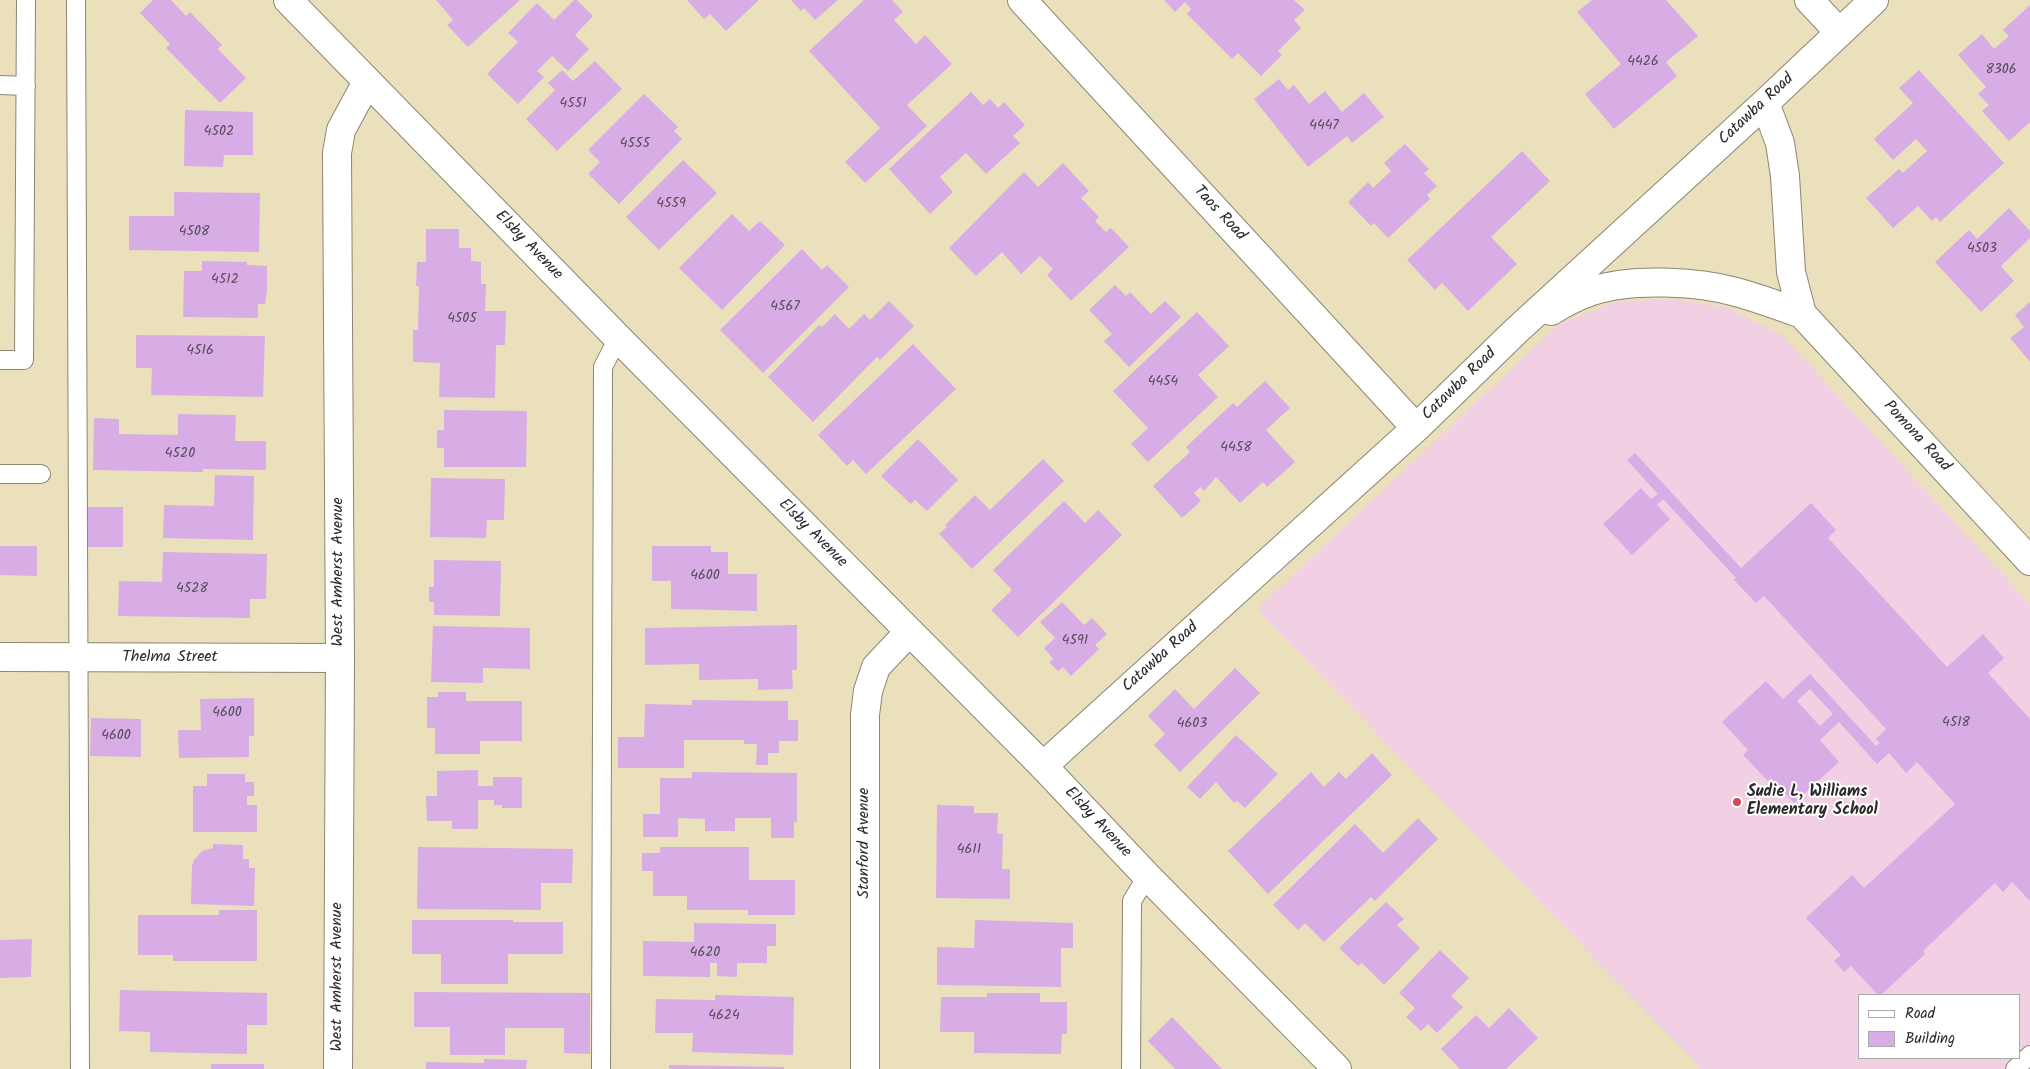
<!DOCTYPE html>
<style>
body{margin:0}
#map{position:relative;width:2030px;height:1069px;overflow:hidden;background:#eae0bc;font-family:Kalam,sans-serif}
canvas{display:block}
.legend{position:absolute;left:1858px;top:994px;width:162px;height:65px;box-sizing:border-box;background:#fff;border:1px solid #aaa;margin:0;padding:6px 9px;list-style:none;font-size:15px;color:#2b2b2b}
.legend li{display:flex;align-items:center;gap:10px;height:25px}
.legend b{width:25px;border:1px solid #aaa}
</style>
<div id="map">
<canvas width="2030" height="1069"></canvas>
<ul class="legend">
<li><b style="height:6px;background:#fff"></b>Road</li>
<li><b style="height:14px;background:#d8ade6"></b>Building</li>
</ul>
</div>
<script>
const context = document.querySelector('canvas').getContext('2d');
context.lineJoin = 'round';
function fillPath(path, color) {
  context.fillStyle = color;
  context.fill(path, 'evenodd');
}
function trace(path, color, width, dash) {
  context.strokeStyle = color;
  context.lineWidth = width;
  context.lineCap = dash ? 'butt' : 'round';
  context.setLineDash(dash || []);
  context.stroke(path);
}
function drawText(font, color, halo, rows, align = 'center') {
  context.font = font + ' Kalam,sans-serif';
  context.lineWidth = 4;
  context.setLineDash([]);
  context.textBaseline = 'middle';
  context.strokeStyle = halo;
  context.fillStyle = color;
  for (const [text, x, y, turn = 0] of rows) {
    context.save();
    context.translate(x, y);
    context.rotate((+turn || 0) * Math.PI / 180);
    context.textAlign = isNaN(turn) ? turn : align;
    if (halo) context.strokeText(text, 0, 0);
    context.fillText(text, 0, 0);
    context.restore();
  }
}
const built = new Path2D(`
 M1672 299 1729 308 1783 336 2030 604V1069H1701L1257 609 1558 325 1614 302ZM1859 995H2019V1058H1859Z`);
const building = new Path2D(`
 M153 0H171L186 16 190 12 222 45 218 49 246 78 220 103 166 48 170 44 140 13Z
 M436 0H520L468 47 447 25 453 20Z
 M574 0H577L593 16 575 35 589 49 568 71 552 56 537 71 544 77 518 104 487 74 518 42 508 33 537 3 554 20Z
 M687 0H759L726 31 710 14 704 19Z
 M791 0H838L815 20 804 8 801 11Z
 M864 0H892L903 12 894 20 916 44 925 35 952 64 907 105 927 126 865 183 845 162 880 128 809 51Z
 M1164 0H1294L1305 10 1294 20 1301 28 1278 51 1282 55 1261 76 1238 53 1232 59 1187 14 1191 9 1185 2 1175 12Z
 M1592 0H1666L1698 36 1666 62 1677 76 1614 129 1585 94 1621 64 1577 12Z
 M2030 5V122L2009 141 1982 111 1989 105 1978 94 1986 87 1958 55 1982 34 1994 49 2009 36 2003 30Z
 M595 61 622 89 557 151 526 119 555 90 548 83 562 70 573 81Z
 M1919 70 2004 163 1940 222 1936 217 1932 221 1918 206 1893 228 1866 198 1899 169 1903 173 1927 151 1916 139 1893 160 1874 139 1913 103 1899 88Z
 M1279 79 1288 90 1294 85 1309 104 1325 91 1342 112 1364 93 1384 117 1352 143 1347 136 1308 167 1254 99Z
 M971 92 983 105 990 99 998 108 1004 102 1025 125 1013 136 1020 143 986 174 966 153 940 177 953 192 930 214 889 169Z
 M644 94 678 127 674 131 682 139 619 204 588 174 600 162 588 150Z
 M185 110 253 112V155H224L223 167 184 166Z
 M1405 144 1429 169 1424 173 1437 186 1427 195 1430 199 1388 238 1374 223 1371 226 1348 202 1368 182 1373 188 1391 171 1384 163Z
 M1522 151 1550 181 1491 237 1517 264 1468 311 1442 283 1435 290 1407 260Z
 M683 160 717 193 659 250 626 217Z
 M1063 163 1089 191 1081 198 1099 217 1095 221 1106 232 1111 228 1129 247 1071 301 1047 275 1053 269 1040 256 1021 274 1002 252 976 276 949 248 1024 172 1038 187Z
 M174 192 260 193 259 252 129 250V216H174Z
 M2009 208 2030 231V238L2001 266 2014 281 1981 312 1935 262 1969 230 1977 239Z
 M732 214 749 231 760 221 785 245 722 310 679 268Z
 M426 229H459V248H471V261L481 262V284H486L485 311H506L505 345H496L495 398 439 397 440 363 413 362V330H418L419 286H416L417 262H426Z
 M802 249 822 270 827 265 849 287 763 373 720 330Z
 M202 261 247 262V265L267 266V291L265 304H258V318L183 317 184 271H202Z
 M1115 285 1126 296 1130 292 1151 314 1165 301 1181 317 1129 367 1104 341 1112 334 1089 310Z
 M889 301 914 326 880 360 877 357 813 422 768 377 819 325 822 327 835 314 849 329 864 314 870 320Z
 M2030 302V362L2010 338 2024 327 2015 315Z
 M1197 312 1229 346 1198 375 1218 397 1148 462 1131 444 1148 428 1113 391Z
 M136 335 265 336 263 397 151 395 152 368H136Z
 M913 344 956 389 866 474 853 460 847 466 818 435Z
 M1265 381 1290 408 1266 430 1295 462 1267 487 1263 482 1240 503 1216 477 1204 491 1200 487 1194 493 1201 501 1182 518 1153 486 1190 452 1186 447 1233 403 1237 407Z
 M444 410 527 411 526 467H444V448H437V430H444Z
 M178 414 236 415 235 441H266V470L203 469V472L93 470 94 418 119 419V434L178 435Z
 M918 439 958 480 927 511 915 500 911 504 881 476Z
 M1635 453 1741 568 1811 503 1836 530 1828 538 1947 667 1983 634 2004 658 1988 673 2030 719V901L2012 882 2003 892 1995 883 1923 951 1925 954 1881 995H1878L1851 966 1844 972 1834 961 1841 955 1806 918 1852 875 1864 888 1955 804 1917 762 1906 773 1889 753 1877 764 1839 722 1820 740 1839 762 1794 803 1771 778 1768 781 1743 755 1748 750 1722 722 1766 681 1783 699 1810 674 1876 746 1880 743 1876 739 1886 729 1764 596 1756 603 1734 580 1736 578 1663 499 1657 505 1670 519 1632 555 1603 524 1641 488 1651 499 1658 494 1627 460ZM1810 689 1833 714 1820 726 1797 701Z
 M1043 459 1064 481 972 569 939 534 947 527 945 525 975 495 990 510Z
 M215 475 254 476 253 540 163 538 164 505 214 506Z
 M431 478 505 479 504 520H487L486 538 430 537Z
 M1064 501 1085 523 1098 510 1122 535 1018 637 991 610 1012 590 993 570Z
 M88 507H123V547H88Z
 M0 546H37V576L0 575Z
 M652 546H711V552H728V574H757V611L671 609V581H652Z
 M163 552 267 554 266 599H250V618L118 616 119 581 162 582Z
 M434 560 501 561 500 616 434 615V602H429V587H434Z
 M1062 602 1084 625 1092 618 1107 634 1095 645 1099 649 1071 676 1063 667 1058 671 1049 662 1053 659 1044 648 1055 638 1040 622Z
 M797 625V670H792L793 689 758 690V679L699 680V664L645 665V628Z
 M433 626 530 628V669L483 668V683L431 682Z
 M1235 668 1260 693 1180 772 1154 745 1165 734 1148 716 1175 689 1194 709Z
 M438 692H466V701H522V741H480V754H435V728H427V697H438Z
 M254 698V736H249V757L179 758 178 730H201L200 699Z
 M692 700 788 701V720H798V741H779V753H768V765H756L757 744H744V740H684V768H618V737H644L645 704 692 705Z
 M91 718 141 719V757L90 756Z
 M1236 735 1278 774 1245 808 1237 801 1234 803 1216 782 1200 799 1187 787Z
 M1372 753 1392 775 1268 894 1228 851 1311 772 1324 787 1339 772 1346 779Z
 M478 770V786H493V777H522V808H502V805H494V800H478V829H452V821H427L426 796H437V771Z
 M692 772 797 773V822H794V838H771V818H735V831H705V819L678 818V837H643V814H660V778H692Z
 M207 774H245V782H254V796H247V805H257V832H193V786H207Z
 M937 805 974 806V813H998L997 833 1003 834 1002 869H1010V899L936 898Z
 M1418 818 1438 839 1375 901 1371 897 1324 942 1305 923 1298 930 1273 905 1355 824 1383 853Z
 M213 844 243 845V859H249V868H255L254 906 191 904 192 866 194 860 202 851 213 848Z
 M418 847 573 849 572 883H541V910L417 909Z
 M660 847H749V880H795V915H748V910H687V896H653V871H642V853H660Z
 M1386 902 1404 919 1397 925 1420 948 1384 985 1362 963 1358 966 1339 948Z
 M219 910H257V961H173V955H138V915H219Z
 M412 920H513V922H563V954H508V984H441V954H412Z
 M975 920 1073 923V948H1061V987L937 985V947L974 948Z
 M694 923 776 924V946H767V963H737V977L717 976V963H710V977L643 976V941L694 942Z
 M32 939 31 977 0 978V940Z
 M1440 950 1469 978 1451 996 1463 1007 1437 1033 1428 1024 1421 1031 1406 1017 1415 1008 1399 993Z
 M120 990 267 993V1025H247V1054L150 1052V1032L119 1031Z
 M414 992 590 993V1054L564 1053V1028H505V1055H450V1027H414Z
 M987 993H1040V1002H1067V1034H1062L1061 1054 974 1053V1032H940L941 997H987Z
 M715 995 794 997 793 1055 692 1052 693 1033H655L656 999 715 1000Z
 M1509 1008 1538 1038 1506 1069H1460L1441 1049 1476 1015 1489 1028Z
 M1172 1017 1222 1069H1175L1148 1041Z
 M484 1059 527 1060 526 1069H426V1062L484 1063Z
 M211 1064H264V1069H211Z
 M669 1065 784 1067V1069H669Z`);
const service = new Path2D(`
 M76 0 80 1069
 M0 85 26 86
 M0 360H24L26 0
 M0 474H41
 M601 1069 603 367 618 338
 M1131 1069 1132 901 1147 876
 M2015 1069 2030 1055`);
const minor = new Path2D(`
 M288 0 618 338 1043 766 1147 876 1337 1069
 M1022 0 1416 428
 M1809 0 1839 32
 M1765 103 1780 143 1785 176 1791 272 1802 314 2030 561
 M1551 311C1564 303 1577 296 1592 291 1631 278 1697 281 1736 292 1758 298 1780 306 1802 314
 M0 657 340 658
 M1043 766 1416 428 1517 330 1765 103 1874 0
 M338 1069 340 658 337 153 341 130 367 82
 M865 1069V715L868 691 876 667 909 632`);
const markers = [
 [1737,802,5,"#d1495b"]
];
const numberNames = [
 ["4426",1643,63],
 ["8306",2001,71],
 ["4551",573,105],
 ["4447",1324,127],
 ["4502",219,133],
 ["4555",635,145],
 ["4559",671,205],
 ["4508",194,233],
 ["4503",1982,250],
 ["4512",225,281],
 ["4567",785,308],
 ["4505",462,320],
 ["4516",200,352],
 ["4454",1163,383],
 ["4458",1236,449],
 ["4520",180,455],
 ["4600",705,577],
 ["4528",192,590],
 ["4591",1075,642],
 ["4600",227,714],
 ["4518",1956,724],
 ["4603",1192,725],
 ["4600",116,737],
 ["4611",969,851],
 ["4620",705,954],
 ["4624",724,1017]
];
const streetNames = [
 ["Catawba Road",1757,110,-43],
 ["Taos Road",1219,214,47],
 ["Elsby Avenue",528,246,46],
 ["Catawba Road",1460,385,-44],
 ["Pomona Road",1916,437,47],
 ["Elsby Avenue",812,534,45],
 ["West Amherst Avenue",339,572,-90],
 ["Thelma Street",170,658],
 ["Catawba Road",1161,658,-42],
 ["Elsby Avenue",1097,823,47],
 ["Stanford Avenue",865,843,-90],
 ["West Amherst Avenue",338,977,-90]
];
const poiNames = [
 ["Sudie L, Williams",1747,793],
 ["Elementary School",1747,811]
];
fillPath(built, '#f1d0e3');
fillPath(building, '#d8ade6');
trace(service, '#8a8674', 20);
trace(minor, '#8a8674', 30);
trace(service, '#fff', 18);
trace(minor, '#fff', 28);
for (const [x, y, r, color] of markers) {
  const dot = new Path2D();
  dot.arc(x, y, r, 0, 2 * Math.PI);
  context.fillStyle = color;
  context.fill(dot);
  trace(dot, '#fff', 2);
}
drawText('14px', '#564c5a', null, numberNames);
drawText('16px', '#2b2b2b', '#fff', streetNames);
drawText('bold 16px', '#2b2b2b', '#fff', poiNames, 'left');
</script>
